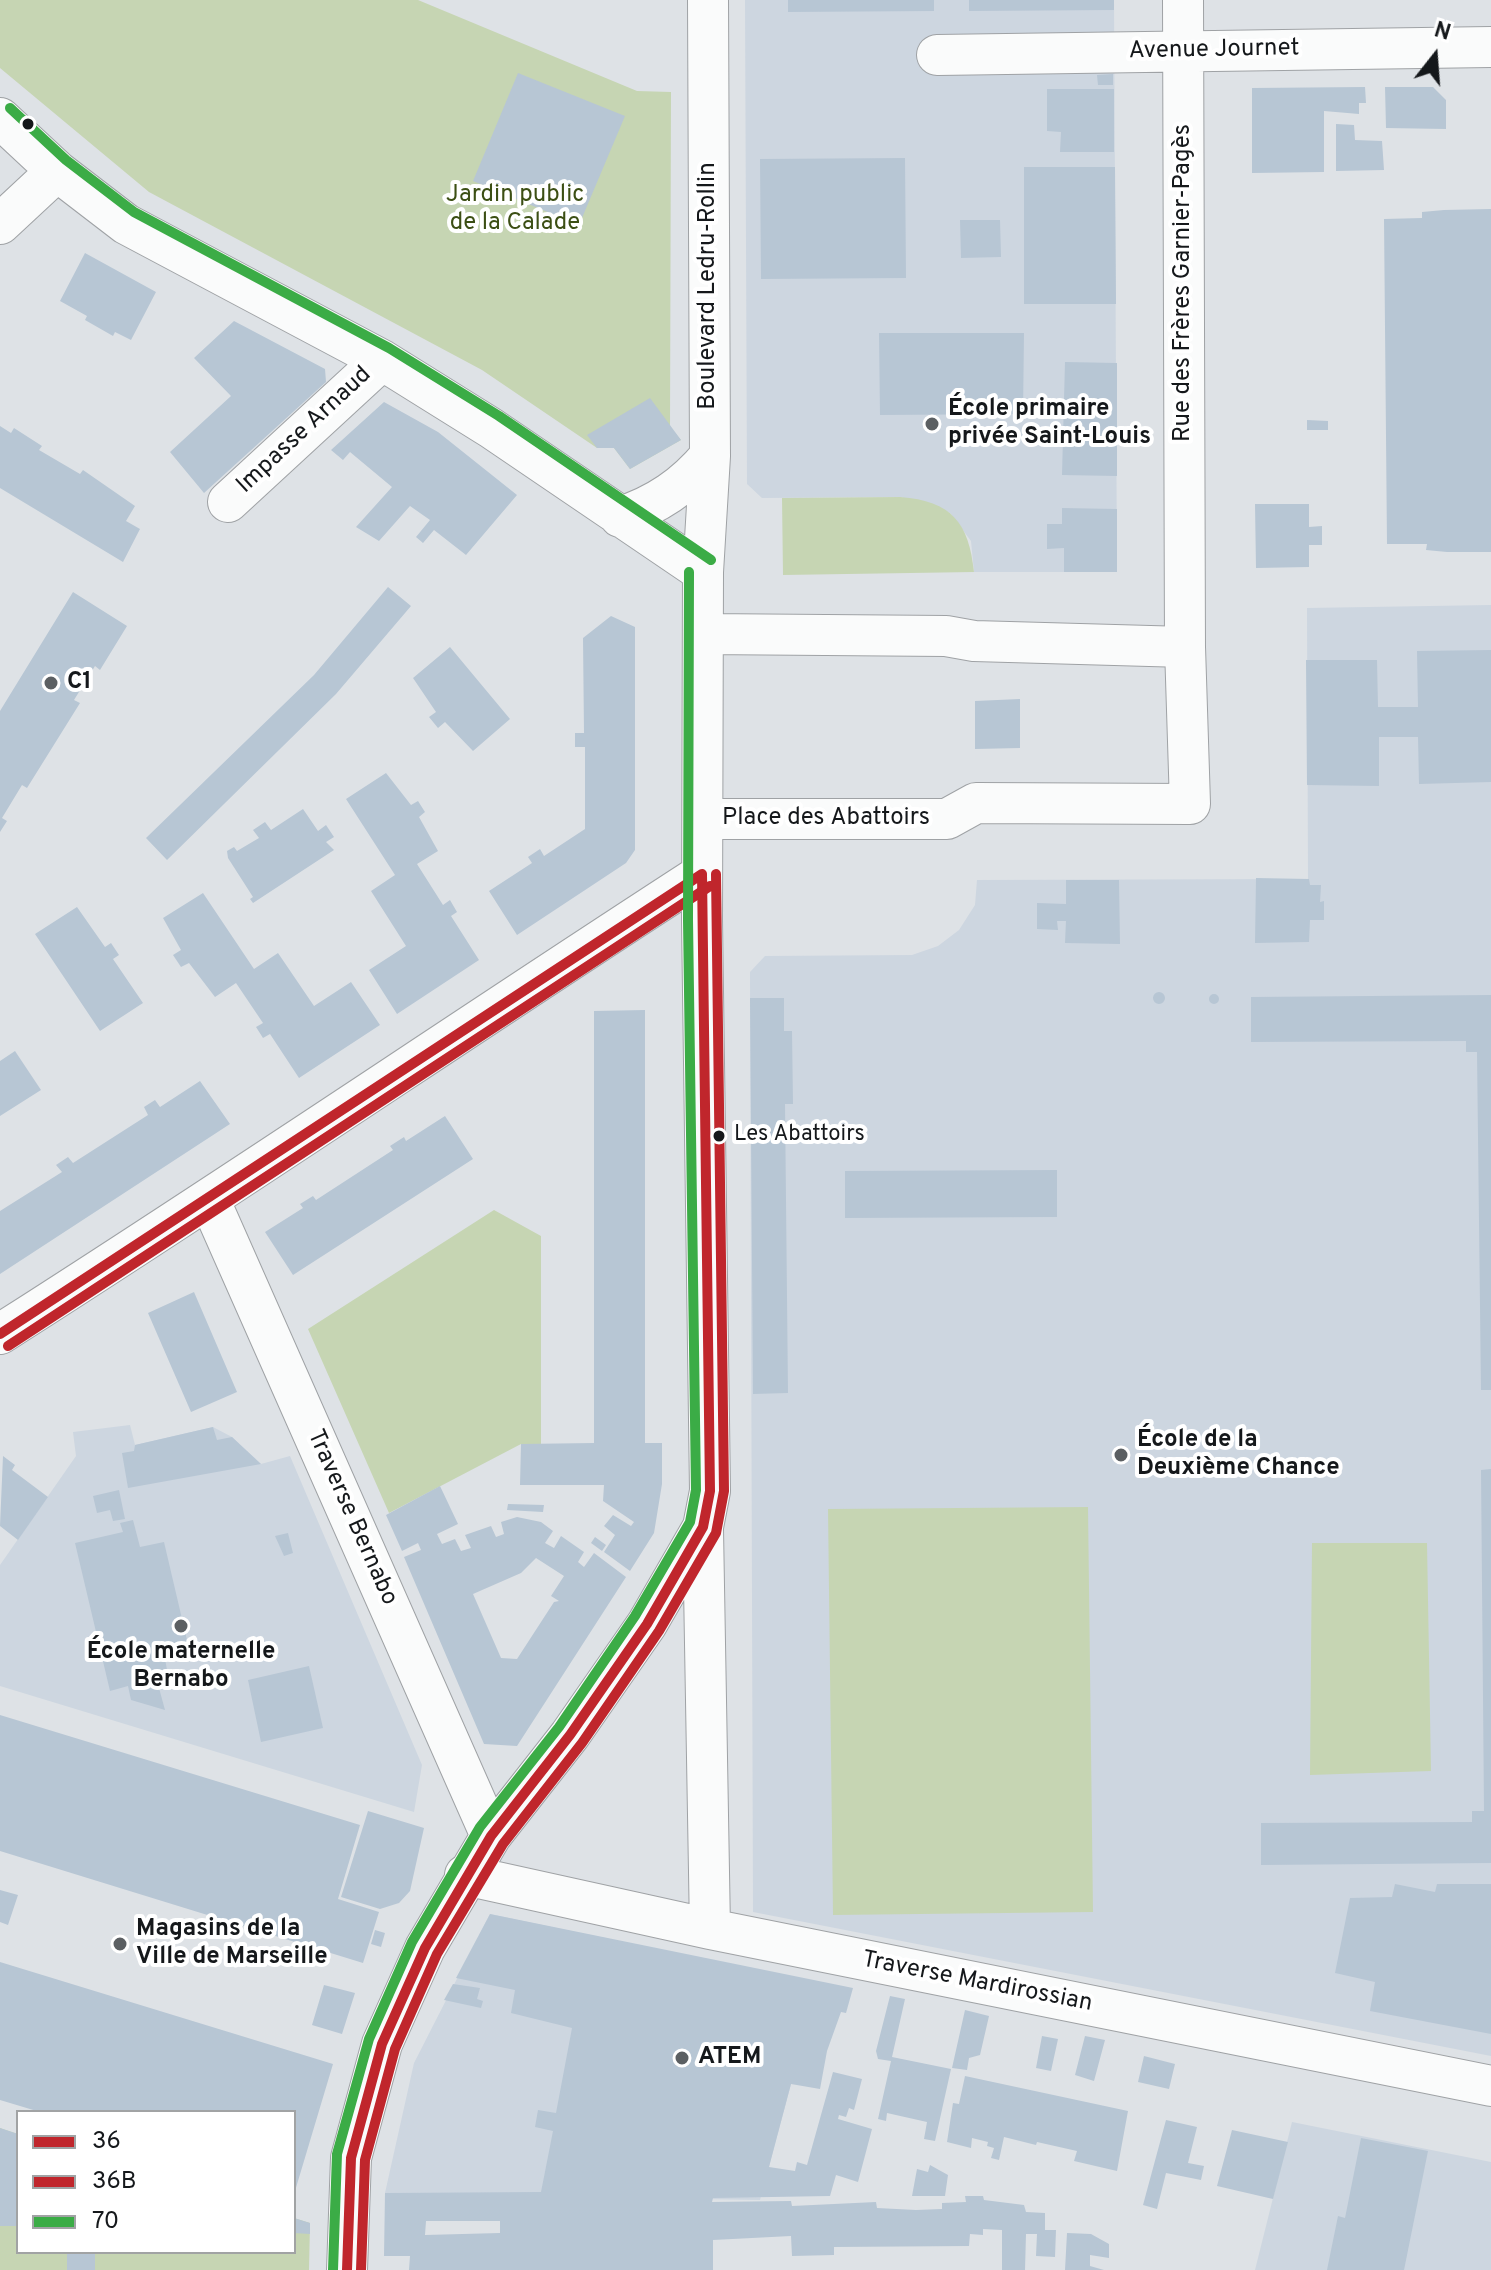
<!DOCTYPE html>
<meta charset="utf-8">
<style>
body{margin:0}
#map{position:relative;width:1491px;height:2270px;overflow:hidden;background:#dee2e6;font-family:Overpass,sans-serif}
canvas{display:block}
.legend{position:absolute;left:16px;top:2110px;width:280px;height:144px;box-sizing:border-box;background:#fff;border:2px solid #a1a3a4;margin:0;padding:10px 14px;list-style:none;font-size:24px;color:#15181b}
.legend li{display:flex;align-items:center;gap:16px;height:40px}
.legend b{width:40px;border:2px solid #a1a3a4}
.north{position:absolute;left:1395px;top:16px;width:80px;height:80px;-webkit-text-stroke:6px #fff;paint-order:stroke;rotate:17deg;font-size:22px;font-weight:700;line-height:32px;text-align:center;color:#15181b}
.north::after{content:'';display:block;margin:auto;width:28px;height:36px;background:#15181b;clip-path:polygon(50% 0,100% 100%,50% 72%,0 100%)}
</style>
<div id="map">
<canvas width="1491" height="2270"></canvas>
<ul class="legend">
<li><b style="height:10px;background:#c0262c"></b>36</li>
<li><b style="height:10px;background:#c0262c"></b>36B</li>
<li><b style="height:10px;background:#3bac46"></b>70</li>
</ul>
<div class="north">N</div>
</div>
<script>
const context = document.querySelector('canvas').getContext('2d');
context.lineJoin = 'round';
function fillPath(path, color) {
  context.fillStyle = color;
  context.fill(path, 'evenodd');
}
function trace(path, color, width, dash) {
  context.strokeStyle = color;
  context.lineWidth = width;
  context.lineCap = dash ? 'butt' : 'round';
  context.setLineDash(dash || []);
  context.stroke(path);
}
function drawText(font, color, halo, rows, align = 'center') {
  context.font = font + ' Overpass,sans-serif';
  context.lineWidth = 8;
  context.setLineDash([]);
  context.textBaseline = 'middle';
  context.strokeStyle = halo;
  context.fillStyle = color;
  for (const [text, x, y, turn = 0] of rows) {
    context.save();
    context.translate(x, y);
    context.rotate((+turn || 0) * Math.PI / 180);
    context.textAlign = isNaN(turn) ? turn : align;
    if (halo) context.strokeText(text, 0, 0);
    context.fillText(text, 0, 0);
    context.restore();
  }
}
const built = new Path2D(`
 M745 0H1114L1117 572H974L971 541 950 513 900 497 762 498 747 484Z
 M1491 605V2056L753 1912 750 972 765 956 912 955 938 946 959 930 975 905 977 880 1308 879 1307 608Z
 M130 1425 135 1445 213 1427 232 1437 261 1464 290 1456 422 1765 414 1812 0 1686V1565L76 1456 73 1432Z
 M490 1914 818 1983 760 2200 385 2193 414 2063Z
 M1292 2122 1491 2162V2270H1255Z`);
const green = new Path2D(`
 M0 0H418L637 91 671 92 670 427 681 440 630 469 614 448H597L482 370 149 192 0 68Z
 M900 497C952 501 969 523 974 572L783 575 782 498Z
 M494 1210 541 1236V1444H521L389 1513 308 1329Z
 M1088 1507 1093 1912 833 1915 828 1509Z
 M1312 1543H1427L1431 1771 1310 1775Z
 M0 2128 18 2134V2252H294V2218L310 2223 309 2270H0Z`);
const building = new Path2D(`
 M788 0H934V11L788 12Z
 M969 0H1114V10L969 11Z
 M518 73 625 116 579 225 473 181Z
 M1113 74V85H1098L1097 75Z
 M1365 87 1366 103H1359V114L1324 111V172L1252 173V88Z
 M1385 87H1433L1446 100V129L1386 128Z
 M1047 89H1114V152H1060L1061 132 1047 131Z
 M1336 124 1354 125 1355 140 1382 141 1384 170 1336 171Z
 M905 158 906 278 761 279 760 159Z
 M1024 167H1115L1116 304H1024Z
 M1491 209V552H1447L1426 550 1427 544H1387L1384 219 1422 218V212L1444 210Z
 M960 220H1000L1001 257 961 258Z
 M85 253 156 292 131 340 115 332 113 336 85 320 87 316 60 301Z
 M234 321 325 369 326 382 204 493 170 452 231 396 194 358Z
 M879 333H1024L1023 414 880 415Z
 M1065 362 1117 363V476L1062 475Z
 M650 398 681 440 630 469 614 448H597L587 435Z
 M384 402 438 432 517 495 466 555 434 530 423 543 416 537 430 520 410 506 379 541 356 527 392 487 350 452 343 460 331 450Z
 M1307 420 1328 421V430H1307Z
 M0 426 11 433 14 428 42 446 39 450 80 474 83 470 135 506 126 521 140 529 123 562 0 488Z
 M1255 504H1309V527L1322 526V545H1309V567L1256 568Z
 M1062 508 1117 509V572H1064V548L1047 549V524H1062Z
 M388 587 411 606 336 694 167 860 146 838 314 675Z
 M73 592 127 626 100 670 95 666 74 700 80 703 27 788 22 785 2 818 7 821 0 832V711Z
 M611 616 635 627V850L626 863 517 935 489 891 532 863 528 857 540 849 544 856 585 829V747H575V733H584L583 638Z
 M450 647 510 719 473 751 445 722 438 728 429 717 436 712 413 678Z
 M1491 650V782L1419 784 1418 737H1379V786L1307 785 1306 660H1377L1378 707H1418L1417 651Z
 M1020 699V748L975 749V701Z
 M386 773 411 805 418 801 425 812 419 817 438 851 417 864 443 905 450 900 457 912 451 916 479 960 397 1014 369 970 406 946 371 891 395 875 346 799Z
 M303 809 318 831 326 825 334 837 326 842 334 850 253 903 250 899 253 897 228 858 227 851 234 847 237 851 259 838 253 830 265 822 271 830Z
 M1256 878 1309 879 1310 885H1321L1320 902 1324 901V920H1310L1309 942 1255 943Z
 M1066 880H1119L1120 944 1065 943 1066 921H1057L1058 930 1037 929V903L1066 904Z
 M203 893 254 969 278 953 314 1006 351 982 380 1025 299 1078 270 1034 263 1038 256 1027 263 1023 236 983 215 997 189 963 181 967 173 955 181 950 163 918Z
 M77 907 105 947 111 943 119 955 113 959 143 1003 100 1031 35 934Z
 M1153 998a6 6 0 1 1 12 0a6 6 0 1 1-12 0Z
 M1209 999a5 5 0 1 1 10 0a5 5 0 1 1-10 0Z
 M1491 995V1390H1481L1477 1052H1466V1041L1251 1042V997Z
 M750 998H784V1031H792L793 1104H785L788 1393 753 1394Z
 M645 1010V1443H662V1484L654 1533 630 1571 604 1552 615 1535 604 1526 613 1515 631 1526 634 1522 603 1501 604 1485H520L521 1444 594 1443V1011Z
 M15 1051 41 1090 0 1116V1061Z
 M200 1081 230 1124 0 1274V1211L62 1172 56 1165 68 1157 73 1163 148 1115 144 1107 155 1100 160 1107Z
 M445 1116 473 1159 293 1275 265 1232 303 1208 300 1204 313 1196 316 1200 393 1150 390 1146 404 1137 406 1141Z
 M1057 1170V1217L845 1218V1171Z
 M194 1292 237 1392 191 1412 148 1313Z
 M213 1427 217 1440 232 1437 261 1464 128 1488 122 1453 134 1451 135 1445Z
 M3 1456 15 1465 12 1470 48 1497 18 1540 0 1526Z
 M1491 1469V1863L1261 1865V1823L1472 1822V1811H1484L1481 1470Z
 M440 1486 458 1524 437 1534 442 1544 455 1539 461 1551 471 1548 465 1535 491 1526 496 1537 504 1534 501 1522 517 1517 541 1522 553 1531 545 1543 554 1548 561 1536 584 1552 578 1562 584 1567 594 1553 626 1577 517 1746 484 1744 404 1557 421 1550 418 1543 402 1551 386 1515ZM536 1558 564 1576 551 1596 559 1601 554 1602 517 1659 501 1658 473 1594 521 1573Z
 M119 1490 125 1519 113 1521 110 1510 97 1513 93 1496Z
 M508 1504 544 1505 543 1512 507 1510Z
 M133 1520 140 1547 164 1542 190 1653 165 1659 170 1686 159 1688 165 1710 131 1700 128 1686 110 1691 75 1543 123 1532 120 1523Z
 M288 1533 293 1553 284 1556 275 1536Z
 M595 1537 606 1545 602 1551 591 1543Z
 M309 1666 323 1728 261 1742 248 1680Z
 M0 1715 360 1825 338 1899 379 1912 363 1963 0 1851Z
 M368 1811 424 1828 410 1891 399 1903 380 1909 341 1897Z
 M1395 1884 1435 1892 1437 1884H1491V2034L1370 2011 1375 1982 1335 1973 1350 1898 1392 1897Z
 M0 1890 18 1895 8 1925 0 1922Z
 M490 1914 853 1988 846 2013 841 2012 827 2051 820 2089 791 2084 769 2167 795 2171 797 2162 807 2165 833 2072 862 2079 854 2110 849 2108 846 2117 839 2115 838 2119 872 2129 858 2182 836 2175 830 2196 713 2198 712 2202 791 2201 792 2206 876 2202 877 2208 916 2210 942 2209V2203L966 2202 965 2196H983L984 2200 1024 2205 1026 2212 1045 2213V2230H1056L1055 2257 1036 2256 1037 2234H1026L1025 2270H1002V2230L983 2229V2235L970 2234 969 2246 834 2247V2255L792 2256 791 2236 713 2240V2270H409L410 2256H384L385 2193 541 2192 553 2131 535 2127 538 2110 556 2113 572 2028 511 2013 515 1990 456 1978ZM426 2221H500V2233L425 2235Z
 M375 1930 385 1933 381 1947 371 1944Z
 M0 1962 333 2064 295 2191 294 2112H40L0 2100Z
 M453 1984 480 1988 477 1999 483 2001 481 2008 444 2000Z
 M324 1985 355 1993 342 2034 312 2025Z
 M890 1996 905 1999 892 2057 951 2069 935 2141 924 2139 927 2122 887 2113 886 2121 878 2119 891 2061 878 2059 876 2051Z
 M965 2010 989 2016 980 2055 969 2058 967 2070 952 2068Z
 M1042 2036 1058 2039 1051 2071 1036 2068Z
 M1085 2036 1105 2040 1094 2081 1075 2075Z
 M1144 2056 1175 2064 1169 2089 1138 2082Z
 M965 2076 1128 2111 1117 2171 1074 2161 1077 2151 1037 2142 1036 2145 1004 2137 999 2160 991 2158 994 2148 987 2146 988 2142 972 2138 971 2148 947 2142 953 2103 959 2104Z
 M1166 2120 1197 2127 1188 2163 1204 2166 1201 2180 1166 2173 1157 2209 1143 2205Z
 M0 2128 18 2134V2226H0Z
 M1232 2130 1288 2142 1273 2199 1217 2186Z
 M1361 2138 1428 2151 1404 2270H1327L1338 2216 1345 2218Z
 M930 2165 948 2175 945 2196H912L917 2169 928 2172Z
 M294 2218 310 2223V2234L294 2233Z
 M1067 2233 1091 2234 1109 2244V2258L1090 2255V2266L1104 2270H1065Z
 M67 2252H95V2270H67Z`);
const minor = new Path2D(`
 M1183 0 1185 647
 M937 55 1491 47
 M0 118 57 171 126 224 382 360 491 428 703 572
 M0 224 57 171
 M228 502 382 360
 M620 517C657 505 685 486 710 456
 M705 819H947L976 803 1190 804 1185 647 974 641 946 636 705 634
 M210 1201 491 1836
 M0 1334C236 1184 467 1026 702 874
 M703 1529 710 1929
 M465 1875 710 1929 1491 2086
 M347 2270 351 2158 382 2044 425 1948 491 1836 570 1735 647 1624 703 1527 710 1491 702 920 703 572 710 456 708 0`);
const bus1 = new Path2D(`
 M0 1334 702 874
 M347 2270 351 2158 382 2044 425 1948 491 1836 570 1735 647 1624 703 1527 710 1491 702 874`);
const bus2 = new Path2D(`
 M8 1346 710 886
 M361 2270 365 2160 395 2049 437 1954 503 1844 582 1743 659 1631 716 1533 724 1491 716 874`);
const bus3 = new Path2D(`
 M10 108 66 160 134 212 389 348 499 416 711 560
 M333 2270 337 2154 369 2039 412 1942 480 1827 559 1727 635 1616 690 1522 696 1490 688 920 689 572`);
const markers = [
 [28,124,7,"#15181b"],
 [932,424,8,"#5b5f62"],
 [51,683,8,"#5b5f62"],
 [719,1136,7,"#15181b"],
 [1121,1455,8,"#5b5f62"],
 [181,1626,8,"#5b5f62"],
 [120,1944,8,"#5b5f62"],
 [682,2058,8,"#5b5f62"]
];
const busNames = [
 ["Les Abattoirs",734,1136]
];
const streetNames = [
 ["Avenue Journet",1214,51,-1],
 ["Rue des Frères Garnier-Pagès",1184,283,-90],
 ["Boulevard Ledru-Rollin",709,286,-90],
 ["Impasse Arnaud",305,431,-43],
 ["Place des Abattoirs",826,819],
 ["Traverse Bernabo",351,1518,66],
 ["Traverse Mardirossian",977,1983,11]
];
const parkNames = [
 ["Jardin public",515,196],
 ["de la Calade",515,224]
];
const poiNames = [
 ["École primaire",948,410],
 ["privée Saint-Louis",948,438],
 ["C1",67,683],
 ["École de la",1137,1441],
 ["Deuxième Chance",1137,1469],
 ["École maternelle",181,1653,"center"],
 ["Bernabo",181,1681,"center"],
 ["Magasins de la",136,1930],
 ["Ville de Marseille",136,1958],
 ["ATEM",698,2058]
];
fillPath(built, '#cdd6e0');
fillPath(green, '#c6d5b3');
fillPath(building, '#b7c6d4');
trace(minor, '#9fa2a5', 42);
trace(minor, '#fafbfb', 40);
trace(bus1, '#c0262c', 10);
trace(bus2, '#c0262c', 10);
trace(bus3, '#3bac46', 10);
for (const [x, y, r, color] of markers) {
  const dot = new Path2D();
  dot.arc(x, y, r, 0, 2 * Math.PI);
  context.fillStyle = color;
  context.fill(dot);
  trace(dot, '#fff', 3);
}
drawText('22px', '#15181b', '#fff', busNames, 'left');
drawText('24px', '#15181b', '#fff', streetNames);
drawText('24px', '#3c4f14', '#fff', parkNames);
drawText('bold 24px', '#15181b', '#fff', poiNames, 'left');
</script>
